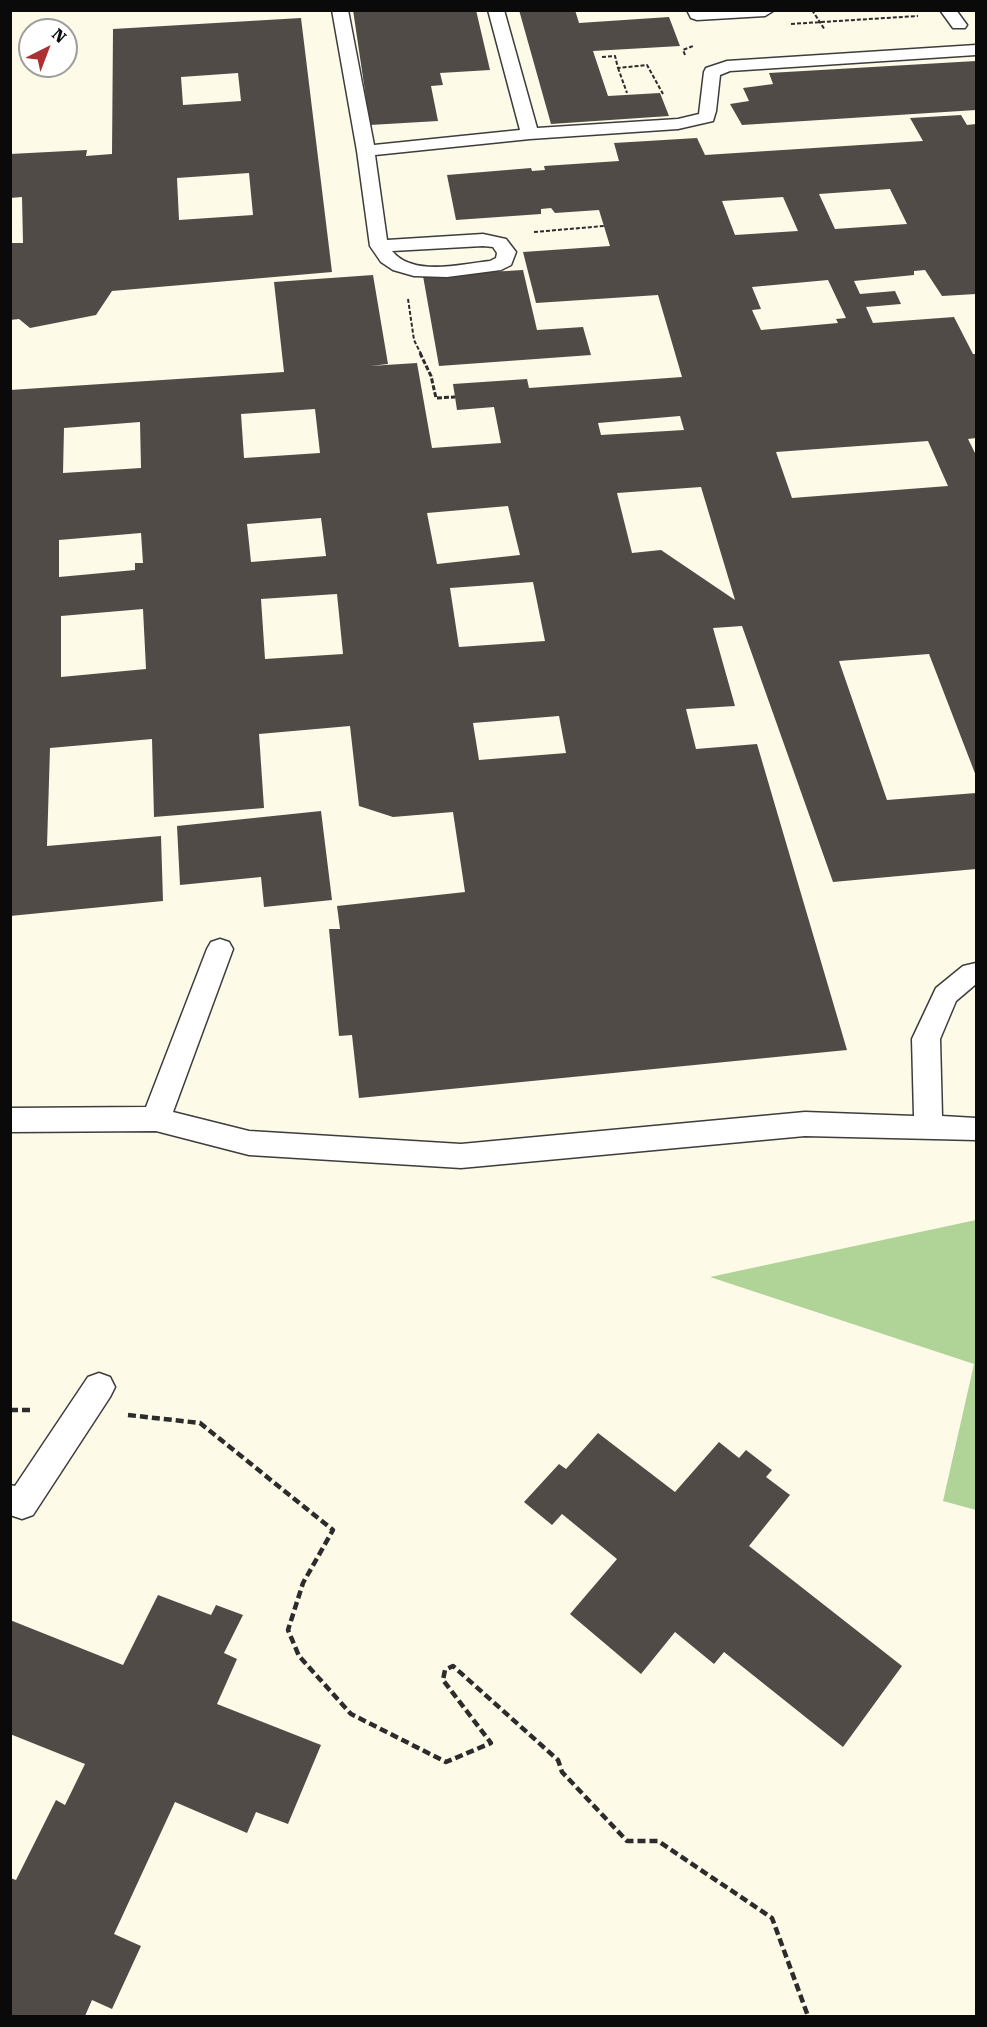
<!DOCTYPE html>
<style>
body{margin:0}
#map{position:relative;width:987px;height:2027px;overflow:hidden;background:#fdfae8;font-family:"Roboto Serif",serif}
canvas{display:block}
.frame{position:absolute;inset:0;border:12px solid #0a0a0a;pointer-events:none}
.north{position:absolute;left:18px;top:18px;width:60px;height:60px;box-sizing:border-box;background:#fff;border:2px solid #9d9d9d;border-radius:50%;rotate:42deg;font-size:16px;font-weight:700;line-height:24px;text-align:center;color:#0a0a0a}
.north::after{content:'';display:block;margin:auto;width:21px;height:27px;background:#ac2f31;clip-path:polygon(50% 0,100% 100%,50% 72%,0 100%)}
</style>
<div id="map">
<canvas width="987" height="2027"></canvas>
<div class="frame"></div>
<div class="north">N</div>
</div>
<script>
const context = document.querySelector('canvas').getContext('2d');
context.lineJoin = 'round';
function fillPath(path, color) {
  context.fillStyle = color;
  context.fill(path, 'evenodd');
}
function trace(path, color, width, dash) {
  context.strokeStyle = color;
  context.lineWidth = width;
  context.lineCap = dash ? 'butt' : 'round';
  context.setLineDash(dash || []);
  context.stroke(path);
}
const forest = new Path2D(`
 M976 1220V1510L943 1501 974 1364 710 1277Z`);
const building = new Path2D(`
 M353 10H476L490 70 440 73 443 85 431 86 438 121 370 125Z
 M519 10H575L579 23 669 17 680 46 593 51 608 96 660 93 669 116 551 124Z
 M301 18 332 272 112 291 96 315 30 328 19 319 10 320V243H23L22 197 10 198V154L87 150 86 156 112 154 113 29ZM238 73 241 101 183 105 181 77ZM249 173 253 215 179 220 177 178Z
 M976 61V110L742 125 730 104 749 101 743 88 773 84 769 73Z
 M961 115 967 125 976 124V187H975L976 190V294L942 296 925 270 914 271V275L854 281 860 294 895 291 901 304 866 307 873 323 954 317 973 354H976V438L968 439 976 455V776L929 654 839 661 887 800 976 793V869L833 882 742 626 713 628 735 706 686 709 696 749 757 744 847 1050 359 1098 352 1035 339 1036 329 929H340L337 906 465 892 453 812 393 817 359 806 350 726 259 734 264 808 154 817 152 739 50 748 47 846 161 836 163 901 10 916V390L284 372 274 282 373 275 388 364 370 366 417 363 432 448 501 443 494 407 457 410 453 384 527 379 529 388 682 377 658 295 536 303 523 252 610 246 599 210 555 213 551 208 541 209V214L456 220 447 175 531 168 532 171 545 170 544 166 619 161 614 143 697 138 705 155 923 141 910 118ZM890 189 907 224 835 229 819 194ZM783 197 798 231 735 235 722 201ZM828 280 846 318 836 319 838 323 761 330 752 310 761 309 752 287ZM315 409 320 453 244 458 241 414ZM680 416 684 430 601 435 598 423ZM140 422 141 468 63 473 64 428ZM928 441 948 486 792 498 776 452ZM701 487 735 600 661 550 632 553 617 493ZM508 506 520 555 437 564 427 513ZM321 518 326 556 251 562 247 524ZM141 533 143 563H135V570L59 577V540ZM533 582 545 641 459 647 450 588ZM337 594 343 654 265 659 261 599ZM143 609 146 669 61 677V616ZM559 716 566 753 479 760 473 723Z
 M523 270 537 330 583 327 591 355 439 366 423 276Z
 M321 811 332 900 264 907 261 877 180 885 177 826Z
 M598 1433 675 1492 719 1442 739 1458 746 1450 772 1470 766 1477 790 1495 749 1546 902 1666 843 1747 724 1652 714 1664 675 1632 641 1674 570 1614 617 1559 562 1514 552 1525 524 1502 559 1464 566 1469Z
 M158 1595 211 1615 216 1605 243 1615 224 1653 237 1659 217 1704 321 1745 288 1824 256 1812 247 1833 175 1802 114 1934 141 1946 112 2009 92 2000 85 2016H10V1878L16 1880 56 1800 65 1805 85 1764 10 1734V1620L123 1665Z`);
const pathFar2 = new Path2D(`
 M812 10 825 30
 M791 24 918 16
 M685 55 683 50 693 46
 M602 57 615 56 618 68 647 65 663 94
 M618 68 627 93
 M534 232 604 226
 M408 299 414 340 421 354`);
const pathFar1 = new Path2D(`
 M420 353 431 376 436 398 455 397`);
const path = new Path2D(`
 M10 1410H34
 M128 1415 200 1423 333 1530 303 1583 288 1630 299 1656 351 1714 446 1762 491 1743 443 1680 445 1670 453 1666 558 1760 562 1772 627 1841H658L772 1918 808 2016`);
const lane = new Path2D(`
 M332 10H348L374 145 520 130 488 10H504L537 128 678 119 699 114 704 72 706 68 727 61 976 45V55L730 71 720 75 716 111 713 121 678 129 530 139 375 155 387 240 483 234 506 239 516 252 511 265 501 270 447 277 414 276 393 270 381 262 370 246 357 151ZM483 246 493 247 497 253 496 258 490 261C461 264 413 277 392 251Z
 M687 10H773V11L765 16 697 20 691 18Z
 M940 10H956L967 25 965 28H953Z
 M220 939 229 942 233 949 173 1112 249 1131 461 1144 805 1112 914 1116 912 1039 936 988 963 966 976 963V984L956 1001 940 1039 942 1116 976 1118V1140L805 1136 461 1168 249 1155 156 1131 10 1132V1108L146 1107 207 949 211 942Z
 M99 1373 110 1377 115 1387 110 1397 33 1515 22 1519 10 1515V1485L15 1486 88 1377Z`);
fillPath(forest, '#b0d397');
fillPath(building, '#514b47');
trace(lane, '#3d3d3d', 3);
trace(pathFar2, '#2c2c2c', 2, [4, 2]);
trace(pathFar1, '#2c2c2c', 3, [5, 2]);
trace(path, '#2c2c2c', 4.5, [8, 4]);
fillPath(lane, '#fff');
</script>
